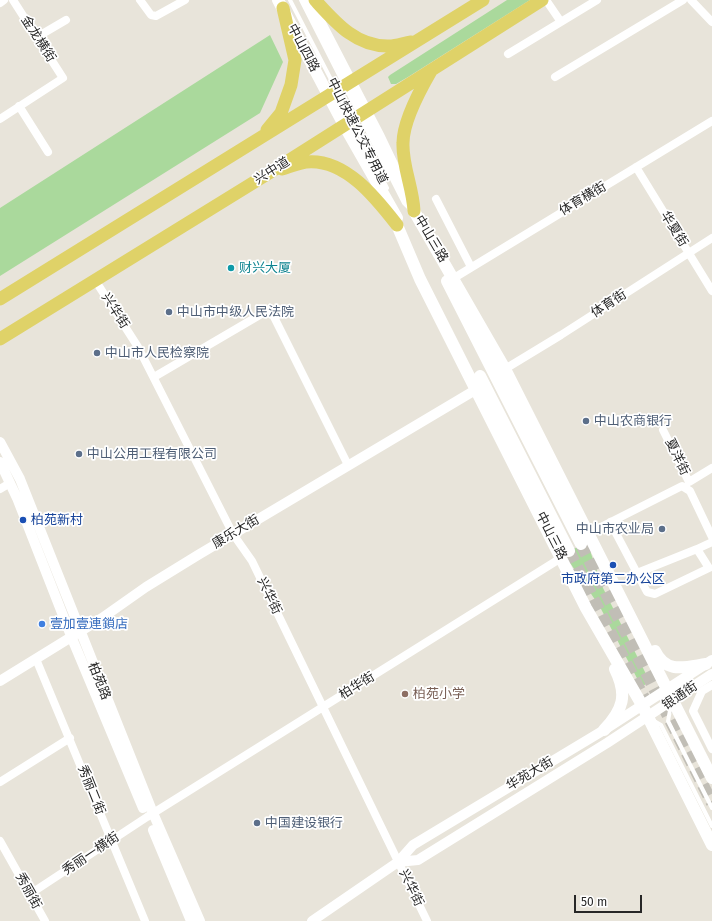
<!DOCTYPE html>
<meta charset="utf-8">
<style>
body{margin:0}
#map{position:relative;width:712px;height:921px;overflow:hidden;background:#e8e4da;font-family:"Fira Sans",sans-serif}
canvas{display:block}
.scale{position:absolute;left:574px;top:895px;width:68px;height:18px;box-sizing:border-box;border:2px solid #272727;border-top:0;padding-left:5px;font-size:12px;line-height:14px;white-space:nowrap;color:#272727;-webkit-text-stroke:3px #fff;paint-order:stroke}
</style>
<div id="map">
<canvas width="712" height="921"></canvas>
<div class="scale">50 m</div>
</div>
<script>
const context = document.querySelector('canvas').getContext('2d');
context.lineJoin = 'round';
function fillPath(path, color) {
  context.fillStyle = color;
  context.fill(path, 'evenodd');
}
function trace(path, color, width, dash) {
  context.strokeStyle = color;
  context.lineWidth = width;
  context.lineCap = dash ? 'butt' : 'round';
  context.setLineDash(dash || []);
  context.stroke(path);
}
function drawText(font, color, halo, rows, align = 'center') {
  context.font = font + ' "Fira Sans","Noto Sans SC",sans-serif';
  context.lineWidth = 3.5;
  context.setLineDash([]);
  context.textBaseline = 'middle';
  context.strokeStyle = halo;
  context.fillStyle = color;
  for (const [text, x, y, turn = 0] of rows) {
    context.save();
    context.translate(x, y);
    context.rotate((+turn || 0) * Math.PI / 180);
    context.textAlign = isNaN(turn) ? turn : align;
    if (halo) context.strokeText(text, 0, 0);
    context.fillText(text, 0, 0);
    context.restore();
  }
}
const green = new Path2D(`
 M507 0H530L408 77 396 84H391L388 77 390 75Z
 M270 35 283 62 260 113 0 276V208Z
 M587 542 603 588 648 678 645 685 640 684 600 607 564 554Z`);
const secondaryTunnel = new Path2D(`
 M581 544 712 803
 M569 551 645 700`);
const service = new Path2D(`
 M290 0 387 188
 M301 0 404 203 407 206
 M671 705 668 721 712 808
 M654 721 661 725 712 826`);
const minor = new Path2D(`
 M140 0 151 15 156 16 185 0
 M546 0 561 22
 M691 0 712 22
 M0 3 4 0
 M37 37 66 20
 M508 54 597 0
 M555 77 683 0
 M19 106 48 152
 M0 119 63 78 13 0
 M636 167 712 291
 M436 199 471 267
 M454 278 712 121
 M95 280 138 347 233 534 252 561 427 921
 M505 369 561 335 712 238
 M154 377 270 309 348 465
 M663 430 689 482 712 468
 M0 489 10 483
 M610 522 647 592 655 594 709 568 697 549 637 573
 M589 533 682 486 690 491 712 537
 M697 549 712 542
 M36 659 145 921
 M712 685 702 691 693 711 712 749
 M0 782 70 738
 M0 841 45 921
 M30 894 147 817 561 558`);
const tertiary = new Path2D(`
 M0 442 20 479 153 813 200 921
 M0 462 17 498 71 636 143 808
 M0 681 102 618 146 587 198 555 477 389
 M153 830 191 921
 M398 862 418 860 607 743 712 674
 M312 921 398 862 413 845 604 730 712 660`);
const secondary = new Path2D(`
 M278 0 344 125 397 218
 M308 0 379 137 412 206
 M414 211 505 369 712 778
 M397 225 420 279 586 608 642 705 712 845
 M447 281 581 544
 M480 376 569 551
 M655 651C666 674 685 667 706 664
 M604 730C623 710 628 695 615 669`);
const primary = new Path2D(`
 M315 0C335 22 356 47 389 46 396 46 404 43 411 42
 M267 130 281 113 291 85 295 60 283 8
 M282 169C290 167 298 163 306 162 345 158 376 198 397 225
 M414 211C413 188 402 165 403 143 403 122 420 90 431 71
 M0 299 483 0
 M0 339 269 173 542 0`);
const markers = [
 [231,268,4,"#0f9aa8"],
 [169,312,4,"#5c6f8a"],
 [97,353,4,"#5c6f8a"],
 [586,421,4,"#5c6f8a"],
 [79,454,4,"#5c6f8a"],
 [23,520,4,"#1a4fb4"],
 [662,529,4,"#5c6f8a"],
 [613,565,4,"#1a4fb4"],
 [42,624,4,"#3f7fe0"],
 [405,694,4,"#8d6e63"],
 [257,823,4,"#5c6f8a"]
];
const streetNames = [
 ["金龙横街",38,39,57],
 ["中山四路",303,48,62],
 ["中山快速公交专用道",357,131,63],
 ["兴中道",272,171,-32],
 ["体育横街",583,199,-31],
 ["华夏街",674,229,58],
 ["中山三路",431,239,59],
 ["体育街",609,304,-33],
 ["兴华街",115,311,57],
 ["夏洋街",677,457,64],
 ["康乐大街",236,532,-31],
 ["中山三路",551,536,63],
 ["兴华街",269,596,64],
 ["柏苑路",99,681,68],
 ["柏华街",357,686,-32],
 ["银通街",680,696,-34],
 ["华苑大街",530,774,-31],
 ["秀丽二街",91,790,68],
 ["秀丽一横街",91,854,-34],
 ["兴华街",411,888,64],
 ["秀丽街",28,891,61]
];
const cultureNames = [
 ["财兴大厦",239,268]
];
const serviceNames = [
 ["中山市中级人民法院",177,312],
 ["中山市人民检察院",105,353],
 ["中山农商银行",594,421],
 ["中山公用工程有限公司",87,454],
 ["中山市农业局",654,529,"right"],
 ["中国建设银行",265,823]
];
const transitNames = [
 ["柏苑新村",31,520],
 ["市政府第二办公区",613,579,"center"]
];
const shopNames = [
 ["壹加壹連鎖店",50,624]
];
const educationNames = [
 ["柏苑小学",413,694]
];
fillPath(green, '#aad99c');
trace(secondaryTunnel, '#c1beb6', 12, [12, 6]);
trace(service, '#fff', 4);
trace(minor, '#fff', 8);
trace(tertiary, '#fff', 10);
trace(secondary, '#fff', 12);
trace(primary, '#dfd268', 13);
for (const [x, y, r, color] of markers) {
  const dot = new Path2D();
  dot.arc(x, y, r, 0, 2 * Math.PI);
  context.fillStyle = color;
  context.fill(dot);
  trace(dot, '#fff', 1.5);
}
drawText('13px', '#272727', '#fff', streetNames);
drawText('13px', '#0d838f', '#fff', cultureNames, 'left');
drawText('13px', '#4e5e75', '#fff', serviceNames, 'left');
drawText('13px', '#164399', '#fff', transitNames, 'left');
drawText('13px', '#366cbe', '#fff', shopNames, 'left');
drawText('13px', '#785e54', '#fff', educationNames, 'left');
</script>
